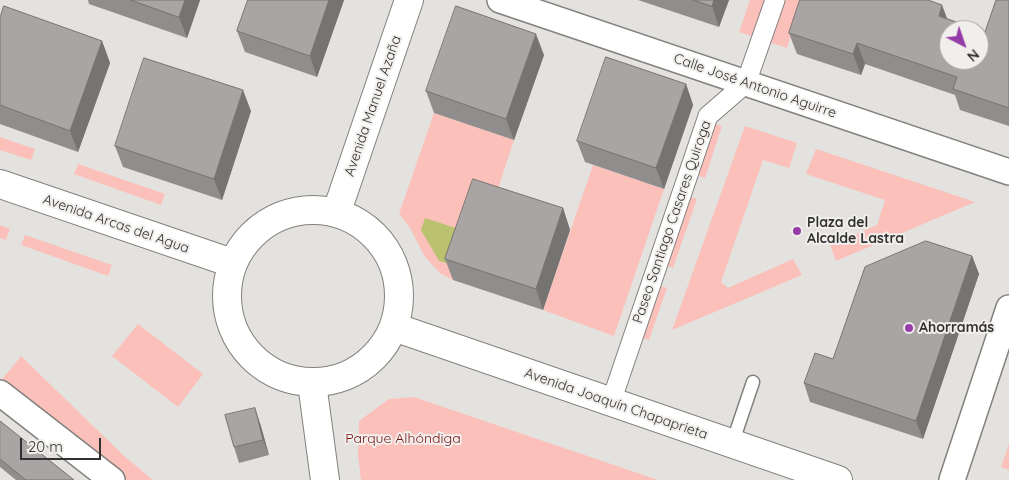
<!DOCTYPE html>
<meta charset="utf-8">
<style>
body{margin:0}
#map{position:relative;width:1009px;height:480px;overflow:hidden;background:#e4e2df;font-family:Quicksand,sans-serif}
canvas{display:block}
.north{position:absolute;left:939px;top:20px;width:50px;height:50px;box-sizing:border-box;background:#f1efec;border:1px solid #a5a3a1;border-radius:50%;rotate:139deg;font-size:14px;font-weight:700;line-height:20px;text-align:center;color:#323131}
.north::after{content:'';display:block;margin:auto;width:18px;height:22px;background:#953ca8;clip-path:polygon(50% 0,100% 100%,50% 72%,0 100%)}
.scale{position:absolute;left:20px;top:438px;width:81px;height:22px;box-sizing:border-box;border:2px solid #323131;border-top:0;padding-left:6px;font-size:15px;line-height:18px;white-space:nowrap;color:#323131;-webkit-text-stroke:4px #f1efec;paint-order:stroke}
</style>
<div id="map">
<canvas width="1009" height="480"></canvas>
<div class="north">N</div>
<div class="scale">20 m</div>
</div>
<script>
const context = document.querySelector('canvas').getContext('2d');
context.lineJoin = 'round';
function fillPath(path, color) {
  context.fillStyle = color;
  context.fill(path, 'evenodd');
}
function trace(path, color, width, dash) {
  context.strokeStyle = color;
  context.lineWidth = width;
  context.lineCap = dash ? 'butt' : 'round';
  context.setLineDash(dash || []);
  context.stroke(path);
}
function drawText(font, color, halo, rows, align = 'center') {
  context.font = font + ' Quicksand,sans-serif';
  context.lineWidth = 4;
  context.setLineDash([]);
  context.textBaseline = 'middle';
  context.strokeStyle = halo;
  context.fillStyle = color;
  for (const [text, x, y, turn = 0] of rows) {
    context.save();
    context.translate(x, y);
    context.rotate((+turn || 0) * Math.PI / 180);
    context.textAlign = isNaN(turn) ? turn : align;
    if (halo) context.strokeText(text, 0, 0);
    context.fillText(text, 0, 0);
    context.restore();
  }
}
const green = new Path2D(`
 M750 0H803L787 48 739 32Z
 M434 113 514 140 493 204 480 200 453 280 441 274 425 257 410 228 399 214Z
 M707 121 722 126 705 178 689 173Z
 M745 126 797 143 789 168 763 160 721 282 728 288 793 259 802 275 672 330Z
 M0 137 35 149 31 160 0 150Z
 M816 149 975 202 836 261 830 245 877 225 885 200 806 174Z
 M78 164 165 194 161 205 74 174Z
 M593 165 664 189 614 336 543 310Z
 M682 194 697 199 673 268 659 263Z
 M0 225 10 229 6 240 0 238Z
 M25 235 112 265 108 276 21 245Z
 M652 283 667 288 649 340 634 335Z
 M138 324 203 374 178 407 112 356Z
 M21 356 122 454 153 480H125L0 382Z
 M414 397 658 480H361L358 455 359 421 389 399Z
 M1009 444V470L1001 467Z`);
const water = new Path2D(`
 M425 218 462 230 450 264 439 261 421 230Z`);
const service = new Path2D(`
 M732 444 753 382`);
const pedestrian = new Path2D(`
 M611 402 708 116 746 83 775 0`);
const minor = new Path2D(`
 M500 0 1009 172
 M0 393 112 480
 M952 480 1009 308`);
const tertiary = new Path2D(`
 M0 184 232 263
 M227 296a86 86 0 1 1 172 0a86 86 0 1 1-172 0Z
 M337 211 409 0
 M394 327 838 480
 M312 383 325 480`);
const wall = new Path2D(`
 M88 0H200L187 38 89 4Z
 M248 0H344L317 77 245 52 237 31Z
 M638 0H729L719 27Z
 M1009 0V126L960 110 955 95 865 64 861 75 797 54 789 33 948 19 985 32Z
 M0 18 102 41 110 63 78 152 0 124Z
 M544 55 514 140 434 113 426 91Z
 M686 84 693 105 664 189 585 162 577 141Z
 M251 111 222 200 123 167 115 146Z
 M563 208 570 230 543 310 453 280 445 259Z
 M972 256 979 274 923 439 810 402 804 383 833 359Z
 M0 421 74 480H16L0 467Z
 M260 423 269 455 239 463 234 447Z`);
const shadedWall = new Path2D(`
 M185 0H200L187 38 179 17Z
 M329 0H344L317 77 310 56Z
 M714 0H729L719 27 712 6Z
 M942 5 950 26 939 16Z
 M536 34 544 55 514 140 506 119Z
 M102 41 110 63 78 152 70 131Z
 M857 43 865 64 861 75 853 54Z
 M686 84 693 105 664 189 656 168Z
 M243 90 251 111 222 200 214 179Z
 M563 208 570 230 543 310 536 289Z
 M972 256 979 274 923 439 916 421Z
 M255 408 260 423 269 455 263 440Z`);
const building = new Path2D(`
 M131 0H185L179 17Z
 M248 0H329L310 56 237 31Z
 M693 0H714L712 6Z
 M800 0H928L942 5 939 16 985 32 996 0H1009V108L953 89 957 77 857 43 853 54 789 33ZM949 30H979V60H949Z
 M4 6 102 41 70 131 0 105V18Z
 M456 6 536 34 506 119 426 91Z
 M606 57 686 84 656 168 577 141Z
 M144 58 243 90 214 179 115 146Z
 M473 179 563 208 536 289 445 259Z
 M926 241 972 256 916 421 804 383 815 353 833 359 865 267Z
 M255 408 263 440 234 447 225 415Z
 M0 421 74 480H26L0 459Z`);
const markers = [
 [797,231,5,"#953ca8"],
 [909,328,5,"#953ca8"]
];
const streetNames = [
 ["Calle José Antonio Aguirre",755,86,19],
 ["Avenida Manuel Azaña",373,106,-71],
 ["Paseo Santiago Casares Quiroga",672,222,-71],
 ["Avenida Arcas del Agua",116,224,19],
 ["Avenida Joaquín Chapaprieta",616,404,19]
];
const poiNames = [
 ["Plaza del",807,223],
 ["Alcalde Lastra",807,239],
 ["Ahorramás",919,328]
];
const parkNames = [
 ["Parque Alhóndiga",403,439]
];
fillPath(green, '#fbc0ba');
fillPath(water, '#bac270');
trace(service, '#83817e', 15);
trace(pedestrian, '#83817e', 21);
trace(minor, '#83817e', 28);
trace(tertiary, '#83817e', 30);
trace(service, '#fff', 12);
trace(pedestrian, '#fff', 19);
trace(minor, '#fff', 25);
trace(tertiary, '#fff', 28);
fillPath(wall, '#908e8d');
fillPath(shadedWall, '#767473');
fillPath(building, '#a8a5a4');
trace(building, '#767473', 1);
for (const [x, y, r, color] of markers) {
  const dot = new Path2D();
  dot.arc(x, y, r, 0, 2 * Math.PI);
  context.fillStyle = color;
  context.fill(dot);
  trace(dot, '#f1efec', 2);
}
drawText('14px', '#323131', '#f1efec', streetNames);
drawText('bold 14px', '#323131', '#f1efec', poiNames, 'left');
drawText('14px', '#781215', '#f1efec', parkNames);
</script>
